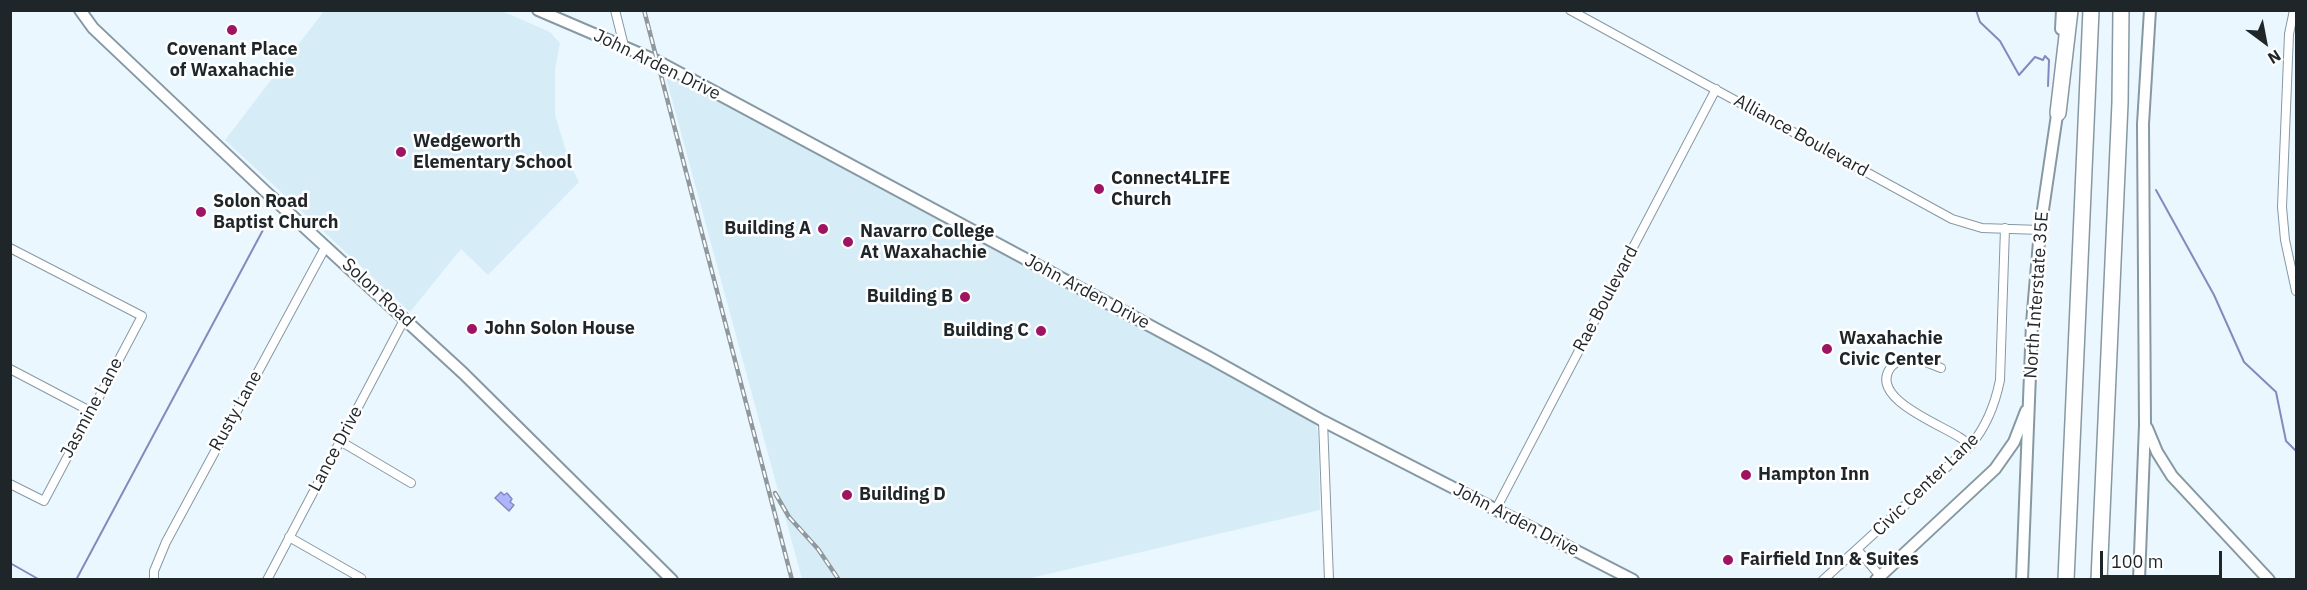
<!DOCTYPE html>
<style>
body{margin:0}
#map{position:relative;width:2307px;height:590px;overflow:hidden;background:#ebf7fe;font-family:"IBM Plex Sans",sans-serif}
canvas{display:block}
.frame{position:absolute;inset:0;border:12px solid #1f262a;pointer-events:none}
.north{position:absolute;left:2235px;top:12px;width:60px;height:60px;-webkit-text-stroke:4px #fff;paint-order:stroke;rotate:148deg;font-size:16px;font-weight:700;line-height:24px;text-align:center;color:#1f262a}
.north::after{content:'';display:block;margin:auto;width:21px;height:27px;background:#1f262a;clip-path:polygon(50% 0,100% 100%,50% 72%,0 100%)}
.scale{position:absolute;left:2100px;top:551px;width:122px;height:27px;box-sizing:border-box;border:3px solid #1f262a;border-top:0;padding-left:8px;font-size:18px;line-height:21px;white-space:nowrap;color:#1f262a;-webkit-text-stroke:4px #fff;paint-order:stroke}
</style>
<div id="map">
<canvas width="2307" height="590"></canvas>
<div class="frame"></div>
<div class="north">N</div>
<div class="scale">100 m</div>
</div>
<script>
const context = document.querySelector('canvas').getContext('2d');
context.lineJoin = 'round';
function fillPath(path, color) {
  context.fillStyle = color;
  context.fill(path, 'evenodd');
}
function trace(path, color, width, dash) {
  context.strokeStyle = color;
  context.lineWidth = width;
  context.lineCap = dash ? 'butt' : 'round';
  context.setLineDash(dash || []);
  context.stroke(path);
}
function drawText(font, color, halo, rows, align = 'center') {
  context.font = font + ' "IBM Plex Sans",sans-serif';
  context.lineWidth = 5;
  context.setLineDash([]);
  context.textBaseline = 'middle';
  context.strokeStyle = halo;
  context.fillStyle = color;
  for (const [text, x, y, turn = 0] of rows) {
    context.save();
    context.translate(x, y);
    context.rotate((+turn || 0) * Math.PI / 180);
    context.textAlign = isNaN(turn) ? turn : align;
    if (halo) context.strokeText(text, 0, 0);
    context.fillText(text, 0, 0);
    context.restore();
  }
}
const built = new Path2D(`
 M324 11H502L550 32 560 43 555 70V115L570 164 579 182 488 275 461 249 410 312 225 140Z
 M664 70 1305 414 1316 426 1318 433 1320 510 1027 579H802Z`);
const water = new Path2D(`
 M501 492 504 495 507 493 512 499 510 502 514 505 509 511 495 498Z`);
const stream = new Path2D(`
 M1976 10 1980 22 2000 41 2019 75 2035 57 2043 60 2045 56 2049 60 2048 86
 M2156 190 2214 295 2244 362 2276 392 2286 441 2296 451
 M10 563 40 580
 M76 580 271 215`);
const street = new Path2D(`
 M615 10 624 46
 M1570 10 1952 219 1982 228 2040 230
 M2294 10 2289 34 2282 207 2285 240 2296 291
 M10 248 142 316 44 501 10 484
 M1941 368 1918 359 1902 358C1898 361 1894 364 1891 367 1867 398 1942 425 1959 437 1963 439 1967 443 1970 446
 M10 369 90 411
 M1323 421 1329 580
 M340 441 411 483
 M1496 509 1716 89
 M289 537 361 578
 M1857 549 1880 576
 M154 580V571L166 542 326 246
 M267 580 405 318
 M1823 580 1970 446C1987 426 1995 405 2000 380L2005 228`);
const secondary = new Path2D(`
 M80 10 93 28 265 191 463 373 672 580
 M538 10 657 61 1210 358 1323 421 1633 580
 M2061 29 2062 10
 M2147 428 2157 452 2172 476 2269 580
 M1876 580 1995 469 2014 442 2026 411
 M2022 580 2032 323 2040 230 2058 108
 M2139 580 2145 425 2143 124 2150 10`);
const highway = new Path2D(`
 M2058 113 2070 10
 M2066 580 2091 10
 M2099 580 2120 103 2121 10`);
const rail = new Path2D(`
 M644 10 792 580
 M775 493 789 517 818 549 839 580`);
const markers = [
 [232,30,6,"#9e1462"],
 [401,152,6,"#9e1462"],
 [1099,189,6,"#9e1462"],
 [201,212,6,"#9e1462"],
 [823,229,6,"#9e1462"],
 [848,242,6,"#9e1462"],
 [965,297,6,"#9e1462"],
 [472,329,6,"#9e1462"],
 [1041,331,6,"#9e1462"],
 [1827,349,6,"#9e1462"],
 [1746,475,6,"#9e1462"],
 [847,495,6,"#9e1462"],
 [1728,560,6,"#9e1462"]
];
const poiNames = [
 ["Covenant Place",232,50,"center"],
 ["of Waxahachie",232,71,"center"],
 ["Wedgeworth",413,142],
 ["Elementary School",413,163],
 ["Connect4LIFE",1111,179],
 ["Church",1111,200],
 ["Solon Road",213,202],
 ["Baptist Church",213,223],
 ["Building A",811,229,"right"],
 ["Navarro College",860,232],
 ["At Waxahachie",860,253],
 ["Building B",953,297,"right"],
 ["John Solon House",484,329],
 ["Building C",1029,331,"right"],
 ["Waxahachie",1839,339],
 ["Civic Center",1839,360],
 ["Hampton Inn",1758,475],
 ["Building D",859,495],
 ["Fairfield Inn & Suites",1740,560]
];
const streetNames = [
 ["John Arden Drive",657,65,26],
 ["Alliance Boulevard",1801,136,29],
 ["John Arden Drive",1087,292,28],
 ["Solon Road",378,293,43],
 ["North Interstate 35E",2037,295,-86],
 ["Rae Boulevard",1606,299,-62],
 ["Jasmine Lane",92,408,-62],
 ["Rusty Lane",236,411,-61],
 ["Lance Drive",336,449,-62],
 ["Civic Center Lane",1926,485,-44],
 ["John Arden Drive",1516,520,27]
];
fillPath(built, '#d6edf8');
fillPath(water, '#aeb5fc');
trace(water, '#838abd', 1.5);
trace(stream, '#838abd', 2);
trace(street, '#8699a3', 10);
trace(secondary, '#8699a3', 14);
trace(highway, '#8699a3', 18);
trace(street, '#fff', 8);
trace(secondary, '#fff', 10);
trace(highway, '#fff', 15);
trace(rail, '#8e989d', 4.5);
trace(rail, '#fff', 2, [7]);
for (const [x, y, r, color] of markers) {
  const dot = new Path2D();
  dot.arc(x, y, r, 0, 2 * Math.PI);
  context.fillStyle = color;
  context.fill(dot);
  trace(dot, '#fff', 2);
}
drawText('bold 18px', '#1f262a', '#fff', poiNames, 'left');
drawText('18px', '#1f262a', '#fff', streetNames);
</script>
